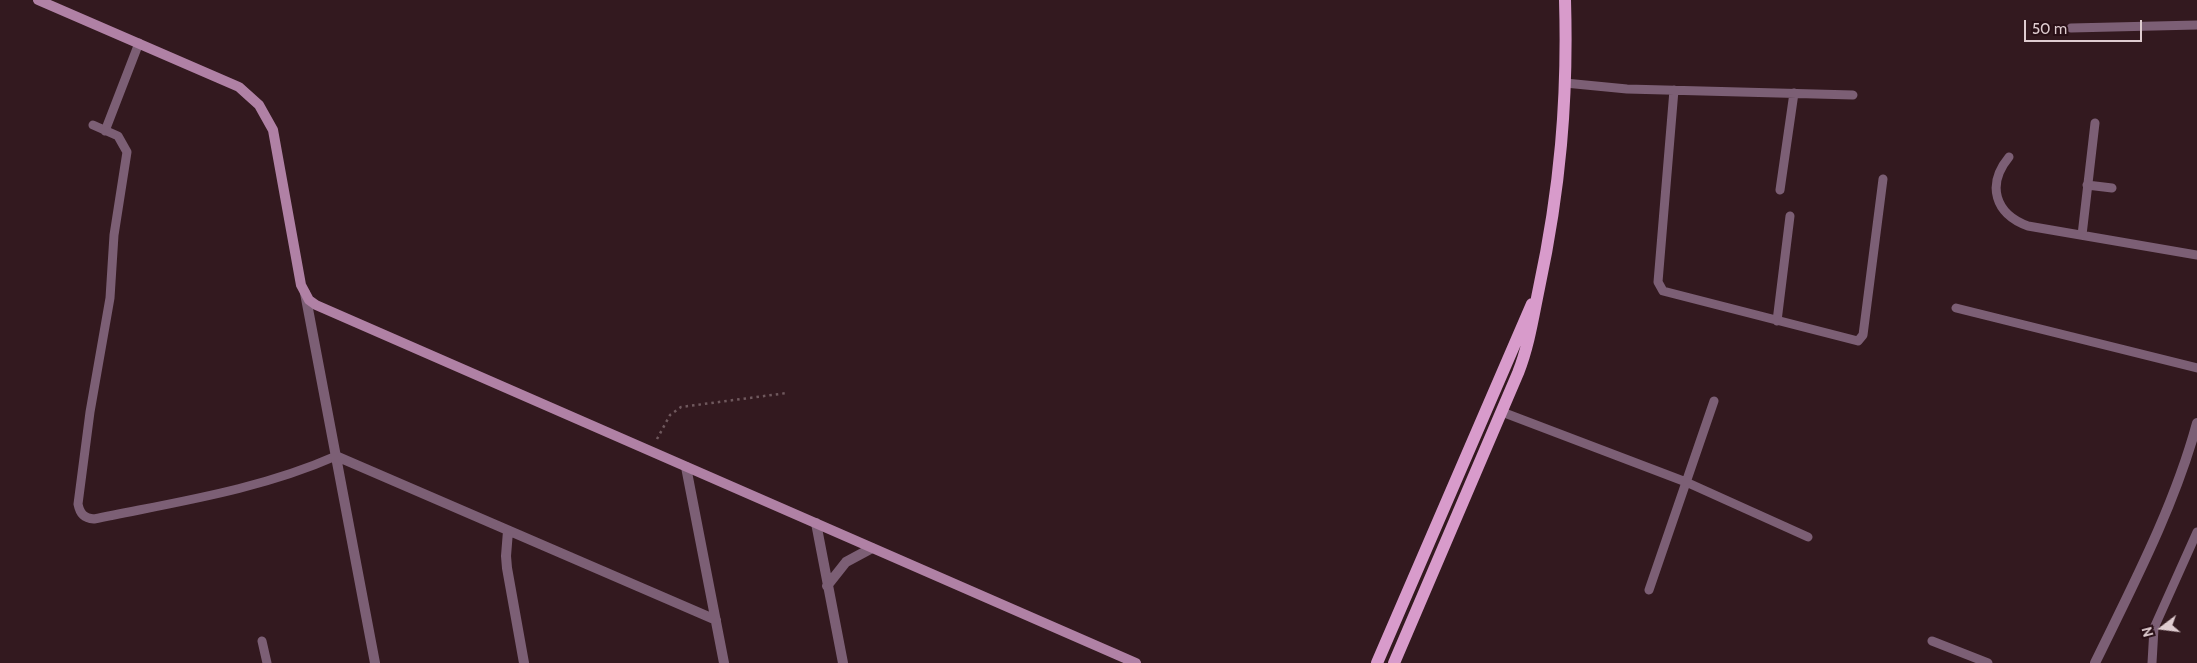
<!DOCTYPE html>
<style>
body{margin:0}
#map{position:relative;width:2197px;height:663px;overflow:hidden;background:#33191f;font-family:Cabin,sans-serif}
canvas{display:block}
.north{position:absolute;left:2137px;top:603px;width:50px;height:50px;-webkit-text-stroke:4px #290f16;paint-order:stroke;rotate:255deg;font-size:14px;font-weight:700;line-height:20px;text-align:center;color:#dfccd0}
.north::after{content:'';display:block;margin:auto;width:18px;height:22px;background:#dfccd0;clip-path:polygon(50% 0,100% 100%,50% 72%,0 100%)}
.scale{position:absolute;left:2024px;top:20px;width:118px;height:22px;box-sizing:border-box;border:2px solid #dfccd0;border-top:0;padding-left:6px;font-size:15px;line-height:18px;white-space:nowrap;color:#dfccd0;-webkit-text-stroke:4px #290f16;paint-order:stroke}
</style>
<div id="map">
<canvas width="2197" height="663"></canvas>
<div class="north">N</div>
<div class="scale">50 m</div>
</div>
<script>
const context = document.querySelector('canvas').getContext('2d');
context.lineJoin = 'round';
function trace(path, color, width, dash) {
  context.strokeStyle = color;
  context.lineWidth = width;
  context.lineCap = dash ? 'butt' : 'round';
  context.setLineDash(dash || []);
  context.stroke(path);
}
const path = new Path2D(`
 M657 439 670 415 681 407 787 393`);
const lane = new Path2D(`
 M2071 28 2197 25
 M1565 83 1627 89 1853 95
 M1674 90 1658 282 1663 291 1858 341 1863 335 1883 179
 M93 125 118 136 127 152 114 235 110 298 90 412 78 504C80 514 84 518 94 519 176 502 259 490 336 456
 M105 131 139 43
 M2009 157C1986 185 1995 214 2028 226L2197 255
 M2087 185 2112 188
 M1780 190 1794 93
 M2082 235 2095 123
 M1956 308 2197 368
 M1777 321 1790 216
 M1502 412 1686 482 1808 537
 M1649 590 1714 401
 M262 641 267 663
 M1932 641 1988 663
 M2152 663 2154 628 2197 532`);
const street = new Path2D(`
 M305 293 375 663
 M336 456 716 620
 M686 467 724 663
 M816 523 843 663
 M508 531 506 556 507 568 524 663
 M827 586 846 562 872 548
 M2095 663C2133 585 2174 507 2197 423`);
const secondary = new Path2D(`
 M38 0 239 87 259 105 273 130 301 285 309 300 316 305 1136 663`);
const primary = new Path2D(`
 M1377 663 1532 304
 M1394 663 1518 373C1529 345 1533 317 1539 288 1560 190 1568 100 1565 0`);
trace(path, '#6f585d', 2.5, [2.5, 4]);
trace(lane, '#7c5f75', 9);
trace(street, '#7c5f75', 10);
trace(secondary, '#b081a5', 10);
trace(primary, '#d89bcb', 12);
</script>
